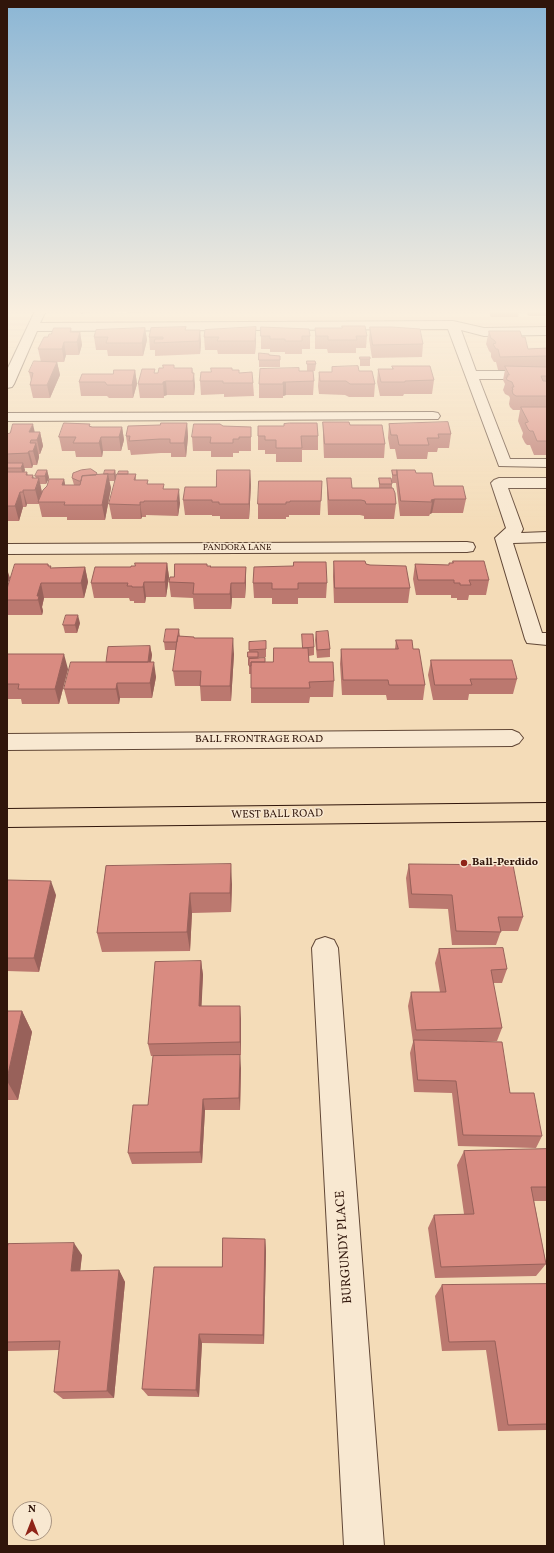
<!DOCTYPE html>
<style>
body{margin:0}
#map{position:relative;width:554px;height:1553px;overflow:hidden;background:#f4dcb8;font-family:Vollkorn,serif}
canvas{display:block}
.frame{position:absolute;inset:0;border:8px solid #30150a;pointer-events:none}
.north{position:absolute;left:12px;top:1501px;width:40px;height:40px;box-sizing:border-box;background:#f8e8d1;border:1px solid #a89481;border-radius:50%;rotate:0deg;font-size:11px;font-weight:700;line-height:16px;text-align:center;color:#30150a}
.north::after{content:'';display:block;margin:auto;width:14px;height:18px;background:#8f2418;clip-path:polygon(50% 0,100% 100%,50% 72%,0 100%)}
</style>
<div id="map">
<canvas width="554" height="1553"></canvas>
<div class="frame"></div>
<div class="north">N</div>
</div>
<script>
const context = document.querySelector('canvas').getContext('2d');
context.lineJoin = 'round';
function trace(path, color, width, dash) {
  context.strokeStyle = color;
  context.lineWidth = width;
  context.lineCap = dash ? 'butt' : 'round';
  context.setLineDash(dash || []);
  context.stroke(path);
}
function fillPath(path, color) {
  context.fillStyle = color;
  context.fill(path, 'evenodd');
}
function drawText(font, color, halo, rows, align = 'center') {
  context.font = font + ' Vollkorn,serif';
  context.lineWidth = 3;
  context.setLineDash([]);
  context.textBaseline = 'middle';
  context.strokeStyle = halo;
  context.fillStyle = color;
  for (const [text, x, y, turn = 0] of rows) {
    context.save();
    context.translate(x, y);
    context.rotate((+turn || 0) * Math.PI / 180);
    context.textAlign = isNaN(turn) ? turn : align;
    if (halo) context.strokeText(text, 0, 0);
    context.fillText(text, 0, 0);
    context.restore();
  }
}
const minor = new Path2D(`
 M35 311H46L40 323 453 321 484 328 547 327V335L484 336 461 330 476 371H547V379H479L510 459H547V467L499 466 448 329 37 331 14 384 12 387 7 388V370Z
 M433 412 438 413 440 416 438 419 7 421V413Z
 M499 478H547V488H508L523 529 521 533 547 532V542L513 543 542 633H547V645L527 643 525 639 495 538 506 528 491 483 494 480Z
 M467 542 473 543 475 547 473 551 467 552 7 554V544Z
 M512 730 519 733 523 738 519 743 512 746 7 750V734Z
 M325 937 334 940 338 948 384 1546H344L312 948 316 940Z`);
const major = new Path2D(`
 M547 803V821L7 827V809Z`);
const wall = new Path2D(`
 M77 311H97L81 314Z
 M108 311H142L141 313 108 312Z
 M161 311H178V312Z
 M418 311H437V312H418Z
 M445 311H464V312H446Z
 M488 311H519L518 317H491Z
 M526 311H547V316H529Z
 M261 327 310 336V349H302V354H285V352H270V349H261Z
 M370 327 423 344 422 357 372 358 369 339Z
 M71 328 72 332H80L82 345 79 355H66L64 362H57L60 375 50 398H33L30 385 31 381 29 372 41 362 38 349 48 337 51 334Z
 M145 328 147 340 143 356H108L107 350H96L94 337Z
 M315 328 367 336 366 348H356V353H328L327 349H315Z
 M186 330H200L201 343 200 354 155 356V350H150L149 337Z
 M205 330 256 340 255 354H218L217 350H205L204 337Z
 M489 331 528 349 547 348V455H534L530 445H527L525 443 522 437 523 433 518 421 520 410H513L510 407 509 404 510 398 509 396 505 394 503 390 505 384 503 380 505 370H498L496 362H494L491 357V353L489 351 486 344Z
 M269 355 280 356V367H259V360Z
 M360 357 370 359V366H360Z
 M307 361 316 364 315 371H313L314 381 313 395H286L283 396V398H259V384L299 371H307Z
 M174 365V368H192L195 386 194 395H167L164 396V398H140L138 384 155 373H158L163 368Z
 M392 366 434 380 432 394H404L403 396H380L377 382 378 370 392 369Z
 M135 370 137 384 133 398H109L107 396H81L79 382 113 374Z
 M233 370 239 373 253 383 254 396 224 397V394L201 395 200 381 211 372Z
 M359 371 375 384 374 397H349L345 395 319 394 318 386 319 372H332Z
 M323 422 350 425 385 444 384 458H324L323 436Z
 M187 423 188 437 186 457H171V453H161L131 455 130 450H128L126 436 160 425Z
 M90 424V426L92 427H122L124 440 121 451H103L102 457H76L75 451H62L59 437Z
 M389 424 451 434 449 448H438L437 452H428L427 459H397L395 449H390L388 438Z
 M223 426 251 427V451H239V453H233V457H211V451H193L192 437Z
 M258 426 318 436V450H302V462H276V454H265V450H258Z
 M34 432H40L43 446 40 454H39V457L37 465H33L32 468H24L25 470 24 472H27L28 475 34 478H36L35 476 47 470 49 478 46 484H40L42 492 64 479 65 485H74L72 478 104 474 115 470 116 477 115 481H109L111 488 105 520H67V517H42L39 504H27L26 507H23L19 521H7V434Z
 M250 470 251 485 249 519H220V516H212V515H185L183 500 216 487Z
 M392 470 416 473 434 486 466 499 463 513H432L430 514 429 516H400L396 483H392Z
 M129 474H136V480L148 484 164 489 180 503 178 516 146 515V517H142L141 519H112L109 504Z
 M327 478 352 488H379V478L392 484V488L396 504 394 519H364V516L360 515H328L327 493Z
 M322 481 320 515H289V517H286V519H258V504Z
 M334 561 366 564 410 588 408 603H334L333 576Z
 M453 561 489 580 486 595H469L468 600H457V598H451V595H416L413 579 415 564 449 565V563H452Z
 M167 563 169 577 166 597H146L145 603H134V601H130L129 598H94L91 583 131 567Z
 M48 564 49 566 51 568 85 567 88 582 84 598H44L42 607 43 611 42 615H8L7 613V589Z
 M207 566 211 567H246V582L245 598H232L231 609H194L193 598 171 597 169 582 174 577Z
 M253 583H327L326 598H298V604H272V598H254Z
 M80 623 77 633H65L63 625Z
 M179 629 180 636 194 638 234 654 231 701H201L200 686H175L173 671 176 650H165L164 642Z
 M316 632 330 649V657L317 658 315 640Z
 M302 634 314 647V655L309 656V662L334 681 333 697H310L309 703H251V674H249V665H248V657L249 652V642L266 649V657L258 658 265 662H273L303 648Z
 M396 640 413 649 425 685 423 700H387L386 695H342L340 664 341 649H395Z
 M150 646 152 655 151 662 156 677 152 698H120L119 704H68L64 689 106 662Z
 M7 654 68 669 59 704H22L21 699H7Z
 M431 660 517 679 513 694H469L468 700H433L428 675Z
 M409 864 523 917 518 931H501L496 945H452L448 909 409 908 406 878Z
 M106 866 232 884 231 912 192 913 190 951 102 952 97 933Z
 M7 880 56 895 39 972 7 971Z
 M439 949 507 969 502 983H493L502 1028 497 1041H467L510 1093 542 1136 536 1148 458 1146 452 1093 414 1092 410 1053 413 1042 408 1006 411 992H440L435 963Z
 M201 961 203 975 201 1006 241 1019V1055L151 1056 148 1044Z
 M7 1011H22L32 1032 18 1100H7Z
 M241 1068 240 1110H205L202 1163 132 1164 128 1153 148 1105Z
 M547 1149V1201H534L546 1264 536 1276 435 1278 428 1228 434 1215 464 1214 457 1165 464 1151Z
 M265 1239 266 1251 264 1344 202 1343 199 1397 148 1396 142 1389 222 1267Z
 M7 1248 82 1255 80 1271 119 1270 125 1282 114 1398 63 1399 54 1392 59 1350 7 1351Z
 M547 1284V1430L498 1431 486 1350 442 1351 435 1296 442 1285Z`);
const shadedWall = new Path2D(`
 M81 311H97L81 314Z
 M256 327V340L255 354V341Z
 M145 328 147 340 143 356 142 343Z
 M200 330 201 343 200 354 199 341Z
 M80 332 82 345 79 355 77 342Z
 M64 342 66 355 64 362 62 349Z
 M57 362 60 375 50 398 47 385Z
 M192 368 193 380 194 373 195 386 194 395 193 381 192 373Z
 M135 370 137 384 133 398 132 385Z
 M166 381 167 395 164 396V398L163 382Z
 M283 382H286V395L283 396Z
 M187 423 188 437 186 457 184 443Z
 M33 424 36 438 29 432Z
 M122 427 124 440 121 451 119 437Z
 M40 432 43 446 40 454 37 440Z
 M101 437 103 451 102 457 99 443Z
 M36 443 39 457 37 465 33 451Z
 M29 451 33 465 32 468 28 453Z
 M23 463 25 470 23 476 21 468Z
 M47 470 49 478 46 484 45 476Z
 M115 470 116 477 115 481 114 474Z
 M250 470 251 485 249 519V504Z
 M108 474 111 488 105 520 102 505Z
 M33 475 36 488 39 478 42 493 38 502 39 504 32 478Z
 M64 479 67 494 62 485Z
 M179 489 180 503 178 516 177 501Z
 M23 490 27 504 26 507 23 492Z
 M20 492 23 507 19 521 15 506Z
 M435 499 432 513 430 514 432 502 431 500Z
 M140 502 142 517 141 519 140 505Z
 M167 563 169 577 166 597 165 582Z
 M85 567 88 582 84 598 81 583Z
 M246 567V582L245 598V583Z
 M7 569 10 578 7 586Z
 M144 582 146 597 145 603 143 587Z
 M41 583 44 598 42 607 43 611 42 615 37 596Z
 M231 583 232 598 231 609 230 594Z
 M78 615 80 623 77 633 75 625Z
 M233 638 234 654 231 701 230 686Z
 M150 646 152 655 149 672 148 664Z
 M64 654 68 669 59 704 55 689Z
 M154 662 156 677 152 698 150 683Z
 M117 683 120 698 119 704 116 689Z
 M231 864 232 884 231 912 230 893Z
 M51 881 56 895 39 972 34 958Z
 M190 893 192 913 190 951 187 932Z
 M201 961 203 975 201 1019 199 1006Z
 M240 1006 241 1019V1055L240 1042Z
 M22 1011 32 1032 18 1100 7 1081V1079Z
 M240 1055 241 1068 240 1110 239 1098Z
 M203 1099 205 1110 202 1163 200 1152Z
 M265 1239 266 1251 264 1344 263 1335Z
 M74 1243 82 1255 79 1282 71 1271Z
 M119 1270 125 1282 114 1398 107 1391Z
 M199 1334 202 1343 199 1397 196 1390Z`);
const building = new Path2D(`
 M342 326H365L367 336H356L357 340H328V336H316L315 328H342Z
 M186 327 185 330H200L199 341 154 343 155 339H163V337H149L151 328Z
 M256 327 255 341H217L219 337H204L205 330Z
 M261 327 309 329 310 336H302V341H285V339H270V336H261Z
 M370 327H392L420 329 423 344 373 345Z
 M54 328H71L70 332H80L77 342H64L62 349H38L44 337H48L49 334H51Z
 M145 328 142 343H106L108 337H94L96 330Z
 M489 331H520L522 337H525L528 349 547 348V356L500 357 498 349H496L493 344 496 343 495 341 491 338Z
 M259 353 269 354V355L280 356V360H259Z
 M360 357H370V359H360Z
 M34 361 57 362 47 385H30L33 373 29 372Z
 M307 361H315L316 364H307Z
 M163 365H174V368H192V373H194L193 381H166L163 382V384H138L142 369H155L154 373H158L159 368H163Z
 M358 366 359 371H372L375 384H350L346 381H320L319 372H332V367Z
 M392 366H430L434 380 405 381V382H381L378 369H393Z
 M505 366 547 367V376H541L543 381H546L547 384V396H516L513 394 512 390H513L512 387H514L512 382 507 380 506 377H508L507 375H509Z
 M211 368H232V370H239V373L252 372 253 383H223V381H200L201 372H211Z
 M299 368V371H313L314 381 286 382H283V384H259L260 369Z
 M114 370H135L132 385H107L105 382H79L82 374H113Z
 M521 407H547V441H537L533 431H530L528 429 525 423 528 422Z
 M323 422H349L350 425H382L385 444H325Z
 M448 422 451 434H438L439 438H427L429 445H399L397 435H391L389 424Z
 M64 423 90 424 89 426 92 427H122L119 437H101L99 443H73L76 437H59Z
 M161 423H187L184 443H170V439H160L129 441 130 436H126L128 426 160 425Z
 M290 423H317L318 436H301L302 448H276V440H265V436H258V426H284V424Z
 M13 424H33L29 432H40L37 440H31L30 443H36L33 451H29L28 453 7 454V434L10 433Z
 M194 424H220L223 426 251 427V437H239V439H233V443H210L211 437H192Z
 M7 463H23L21 468H7Z
 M91 469 97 473 96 475 82 476 81 481H79L72 478 73 473 81 470Z
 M38 470H47L45 476H35Z
 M105 470H115L114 474H104Z
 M217 470H250L249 504H219V502H212V500H183L185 487H216Z
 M392 470H397V475H393Z
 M397 470H415L416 473H432L434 486H463L466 499H435L431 500 432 502 401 501Z
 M119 471H128V474H118Z
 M7 472H27L26 475H33L32 478H39L35 490H23V492H20L15 506H7Z
 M108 474 102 505H64L65 502H38L43 490 47 486 49 479H64L62 485H80L82 476Z
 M117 474H136L134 480H148L147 484H164L163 489H179L177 501H144V502H140V505L109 504Z
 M327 478H351L352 488H393L395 493 396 504H366L365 501 361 500H329Z
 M379 478H391L392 484H380Z
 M259 481H322L321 501H290V502H286V504H258Z
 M334 561H365L366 564 370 565 406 566 410 588H335Z
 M453 561H484L489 580H469L471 585H460V583H454V580H418L415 564 449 565V563H453Z
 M294 562H326L327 583H298V589H272V583H253L254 567 293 566Z
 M135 563H167L165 582H144L143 587H132V586H127L128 583H91L95 567H131V566H135Z
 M15 564H48V566H51L50 568 85 567 81 583H41L37 596H39L38 600H7V589Z
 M175 564H207V566H211L210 567H246L245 583H231L230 594H193L194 583 169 582 170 577H174Z
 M66 615H78L75 625H63Z
 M166 629H179L177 642H164Z
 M328 631 330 649 317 650 316 632Z
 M302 634H313L314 647 303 648Z
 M178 636 194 637V638H233L230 686H200L201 671H173Z
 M396 640H412L413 649H419L425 685H389L388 680H343L341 649H398Z
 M266 641V649L249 650V642Z
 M150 646 148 662H106L108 647Z
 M274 648H308L309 662H333L334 681 309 682 310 688H251V662H273Z
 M248 652H258V657H248Z
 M7 654H64L55 689H18L19 684H7Z
 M265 658V662H251V666H249V659Z
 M431 660H512L517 679H470L472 685H435Z
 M71 662H154L150 683H117L116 689H64Z
 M231 864 230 893H190L187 932 97 933 106 866Z
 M409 864 513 865 523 917H498L501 932 456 931 452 895 412 894Z
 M7 880 51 881 34 958H7Z
 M503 948 507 969 491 970 502 1028 416 1030 411 992H446L439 949Z
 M201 961 199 1006H240V1042L148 1044 155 962Z
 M7 1011H22L7 1079Z
 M414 1040 502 1042 510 1093H534L542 1136 463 1135 456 1081 418 1080Z
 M240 1055 239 1098 203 1099 200 1152 128 1153 133 1105H148L153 1056Z
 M547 1149V1187H531L546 1264 441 1267 434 1215 474 1214 464 1151Z
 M223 1238 265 1239 263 1335 199 1334 196 1390 142 1389 154 1267H222Z
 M74 1243 71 1271 119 1270 107 1391 54 1392 60 1341 7 1342V1248L8 1244Z
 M547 1284V1424L508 1425 495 1341 449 1342 442 1285Z`);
const markers = [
 [464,863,4,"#8f2418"]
];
const farStreetnames = [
 ["PANDORA LANE",237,548]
];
const streetNames = [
 ["BALL FRONTRAGE ROAD",259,740],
 ["WEST BALL ROAD",277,815,-1]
];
const poiNames = [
 ["Ball-Perdido",472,863]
];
const nearStreetnames = [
 ["BURGUNDY PLACE",345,1247,-94]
];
trace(minor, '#614736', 2);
trace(major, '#30150a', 2);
fillPath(minor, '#f8e8d1');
fillPath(major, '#f4dcb8');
fillPath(wall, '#bb786f');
fillPath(shadedWall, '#98615a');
fillPath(building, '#d98b81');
trace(building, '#98615a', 1);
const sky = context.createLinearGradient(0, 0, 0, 528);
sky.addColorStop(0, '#8bb6d5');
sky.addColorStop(0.59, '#faefdf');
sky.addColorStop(1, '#faefdf00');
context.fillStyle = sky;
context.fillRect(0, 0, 554, 528);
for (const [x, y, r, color] of markers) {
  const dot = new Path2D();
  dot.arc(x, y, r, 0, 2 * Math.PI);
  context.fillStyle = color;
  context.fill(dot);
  trace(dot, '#f8e8d1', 1.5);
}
drawText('9px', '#30150a', '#f8e8d1', farStreetnames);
drawText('11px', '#30150a', '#f8e8d1', streetNames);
drawText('bold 11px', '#30150a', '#f8e8d1', poiNames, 'left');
drawText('13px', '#30150a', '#f8e8d1', nearStreetnames);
</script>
